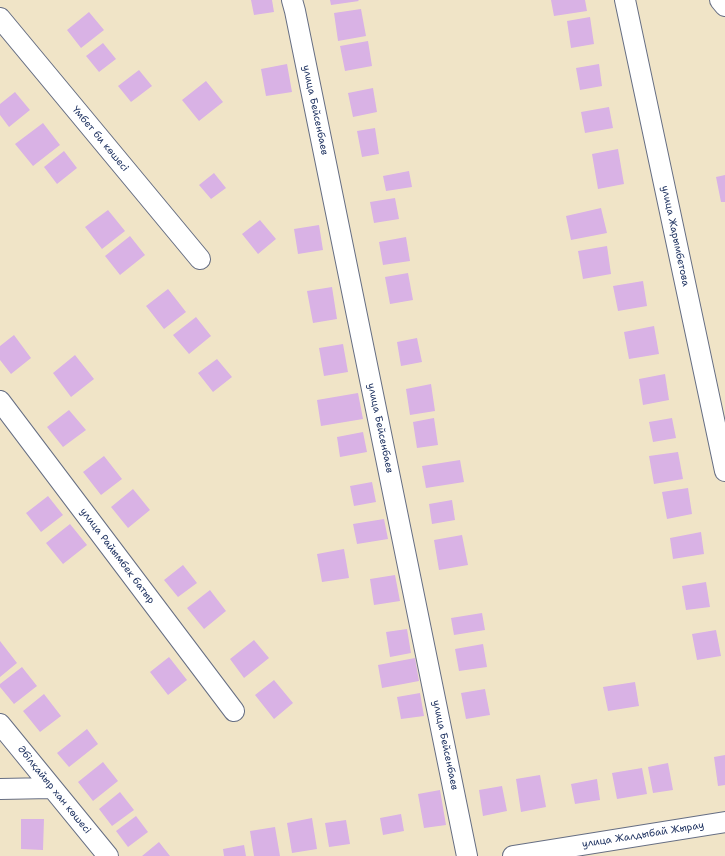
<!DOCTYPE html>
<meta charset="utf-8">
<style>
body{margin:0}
canvas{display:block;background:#f0e4c7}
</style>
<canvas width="725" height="856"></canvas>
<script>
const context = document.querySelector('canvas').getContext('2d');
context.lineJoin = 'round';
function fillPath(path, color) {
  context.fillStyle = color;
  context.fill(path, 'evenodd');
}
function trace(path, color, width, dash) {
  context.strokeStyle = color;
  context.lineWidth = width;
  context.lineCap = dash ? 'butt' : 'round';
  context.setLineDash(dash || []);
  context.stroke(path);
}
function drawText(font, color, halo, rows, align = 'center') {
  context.font = font + ' "Shantell Sans",sans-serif';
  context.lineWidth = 3.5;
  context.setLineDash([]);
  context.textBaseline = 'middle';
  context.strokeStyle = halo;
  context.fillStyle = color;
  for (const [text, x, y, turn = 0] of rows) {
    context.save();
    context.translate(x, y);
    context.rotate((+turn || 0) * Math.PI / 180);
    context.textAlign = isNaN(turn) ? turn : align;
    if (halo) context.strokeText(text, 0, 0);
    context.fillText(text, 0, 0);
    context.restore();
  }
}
const building = new Path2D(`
 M251 0H272L274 12 254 15Z
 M330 0H358L359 1 331 5Z
 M551 0H585L587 11 554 16Z
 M361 9 366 36 338 41 334 13Z
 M89 12 104 30 81 48 67 30Z
 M590 17 594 44 571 48 567 21Z
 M368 41 372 66 345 71 340 46Z
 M103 43 116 59 99 72 86 56Z
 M287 64 292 92 266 96 261 69Z
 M599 64 602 86 580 90 576 68Z
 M139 70 152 86 131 102 118 86Z
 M206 81 223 102 199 121 182 100Z
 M373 88 377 112 353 117 348 93Z
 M15 92 30 110 9 127 0 115V104Z
 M609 107 613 128 585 133 581 112Z
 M43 123 60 145 33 166 15 144Z
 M375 128 379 154 362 157 357 131Z
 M618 149 624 184 598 189 592 154Z
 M64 151 77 168 57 184 44 167Z
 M409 171 412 187 386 191 383 176Z
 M214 173 226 188 211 199 199 185Z
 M725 175V202H721L716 177Z
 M395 198 399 219 374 223 370 202Z
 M601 208 607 233 571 240 566 216Z
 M108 210 125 231 102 249 85 227Z
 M260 220 276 239 258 254 242 234Z
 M319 225 323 250 298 254 294 229Z
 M130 236 145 255 120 275 105 256Z
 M406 237 410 261 383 265 379 242Z
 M607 246 611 274 583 279 578 251Z
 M408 273 413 300 390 304 385 277Z
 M643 281 647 306 618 311 613 286Z
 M332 287 337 319 313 323 307 291Z
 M168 289 186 312 164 329 146 306Z
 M196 317 211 336 189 354 173 335Z
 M654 326 659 354 629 359 624 332Z
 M14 335 31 358 11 374 0 360V346Z
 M417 338 422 362 401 366 397 342Z
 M343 344 348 372 324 376 319 348Z
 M75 355 94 379 71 397 53 373Z
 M217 359 232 377 213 392 198 373Z
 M665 374 669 400 643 405 639 379Z
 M431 384 435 411 410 415 406 389Z
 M358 393 363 419 321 426 317 400Z
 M69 410 86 430 63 447 47 427Z
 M434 418 438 445 417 448 413 422Z
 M672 418 676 438 653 442 649 422Z
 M363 432 367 452 340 457 337 437Z
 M678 452 683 479 654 484 649 456Z
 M104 456 122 479 101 495 83 472Z
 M460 460 464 482 426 488 422 466Z
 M372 482 376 502 354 506 350 486Z
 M688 488 692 514 667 519 662 492Z
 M133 489 150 510 128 528 111 507Z
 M48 496 63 515 41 532 26 513Z
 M452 500 455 520 432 524 429 504Z
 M384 519 388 539 357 544 353 524Z
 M70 524 87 545 63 564 46 543Z
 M701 532 704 554 673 559 670 538Z
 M462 535 468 565 439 570 434 540Z
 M344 549 349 578 322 582 317 554Z
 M183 565 197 583 178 597 164 580Z
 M395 575 400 601 374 605 370 579Z
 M706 582 710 607 686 610 682 586Z
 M210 590 226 611 204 629 187 608Z
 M482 613 485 630 454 635 451 618Z
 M407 629 411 653 390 657 386 632Z
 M716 630 721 656 697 660 692 634Z
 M254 640 269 658 244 678 230 659Z
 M0 641 17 663 0 677Z
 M483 644 487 667 459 671 455 649Z
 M169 657 187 680 168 695 150 672Z
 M415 658 419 681 382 688 378 665Z
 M22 667 37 686 14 704 0 687V684Z
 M274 680 293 703 274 719 255 695Z
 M635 682 639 706 608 711 603 687Z
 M485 689 490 715 466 719 461 693Z
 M420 693 424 716 401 719 397 697Z
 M44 694 61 716 40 732 23 711Z
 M87 729 98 744 69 767 57 753Z
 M725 755V785L718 786 714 757Z
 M103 762 118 781 93 801 78 782Z
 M668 763 673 790 653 793 648 767Z
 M642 768 647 794 617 799 612 773Z
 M540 775 546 807 521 812 516 779Z
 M597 779 600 800 575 804 571 784Z
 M502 786 507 811 483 816 479 790Z
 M440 790 446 825 424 828 418 794Z
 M120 792 134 810 112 826 99 809Z
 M401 814 404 831 383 835 380 818Z
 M136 816 148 832 128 847 116 831Z
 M312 818 317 849 292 853 287 823Z
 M21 819H44L43 850 21 849Z
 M346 820 350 844 329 847 325 823Z
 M275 827 280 856H254L250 831Z
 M159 842 170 856H142Z
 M244 845 246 856H224L223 849Z`);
const minor = new Path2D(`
 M292 0 295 11 467 856
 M625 0 725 471
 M720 0 725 6
 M0 18 200 259
 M0 401 234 711
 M0 724 108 856
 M0 789 51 788
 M513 856 725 822`);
const streetNames = [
 ["улица Бейсенбаев",315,110,78],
 ["Үмбет би көшесі",100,139,50],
 ["улица Жарымбетова",675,236,78],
 ["улица Бейсенбаев",380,428,78],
 ["улица Райымбек батыр",117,556,53],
 ["улица Бейсенбаев",445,745,78],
 ["Әбілқайыр хан көшесі",54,790,51],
 ["улица Жалдыбай Жырау",643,835,-9]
];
fillPath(building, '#d9b2e5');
trace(minor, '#666e83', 22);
trace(minor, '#fff', 20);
drawText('10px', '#1b2f5e', '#fff', streetNames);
</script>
